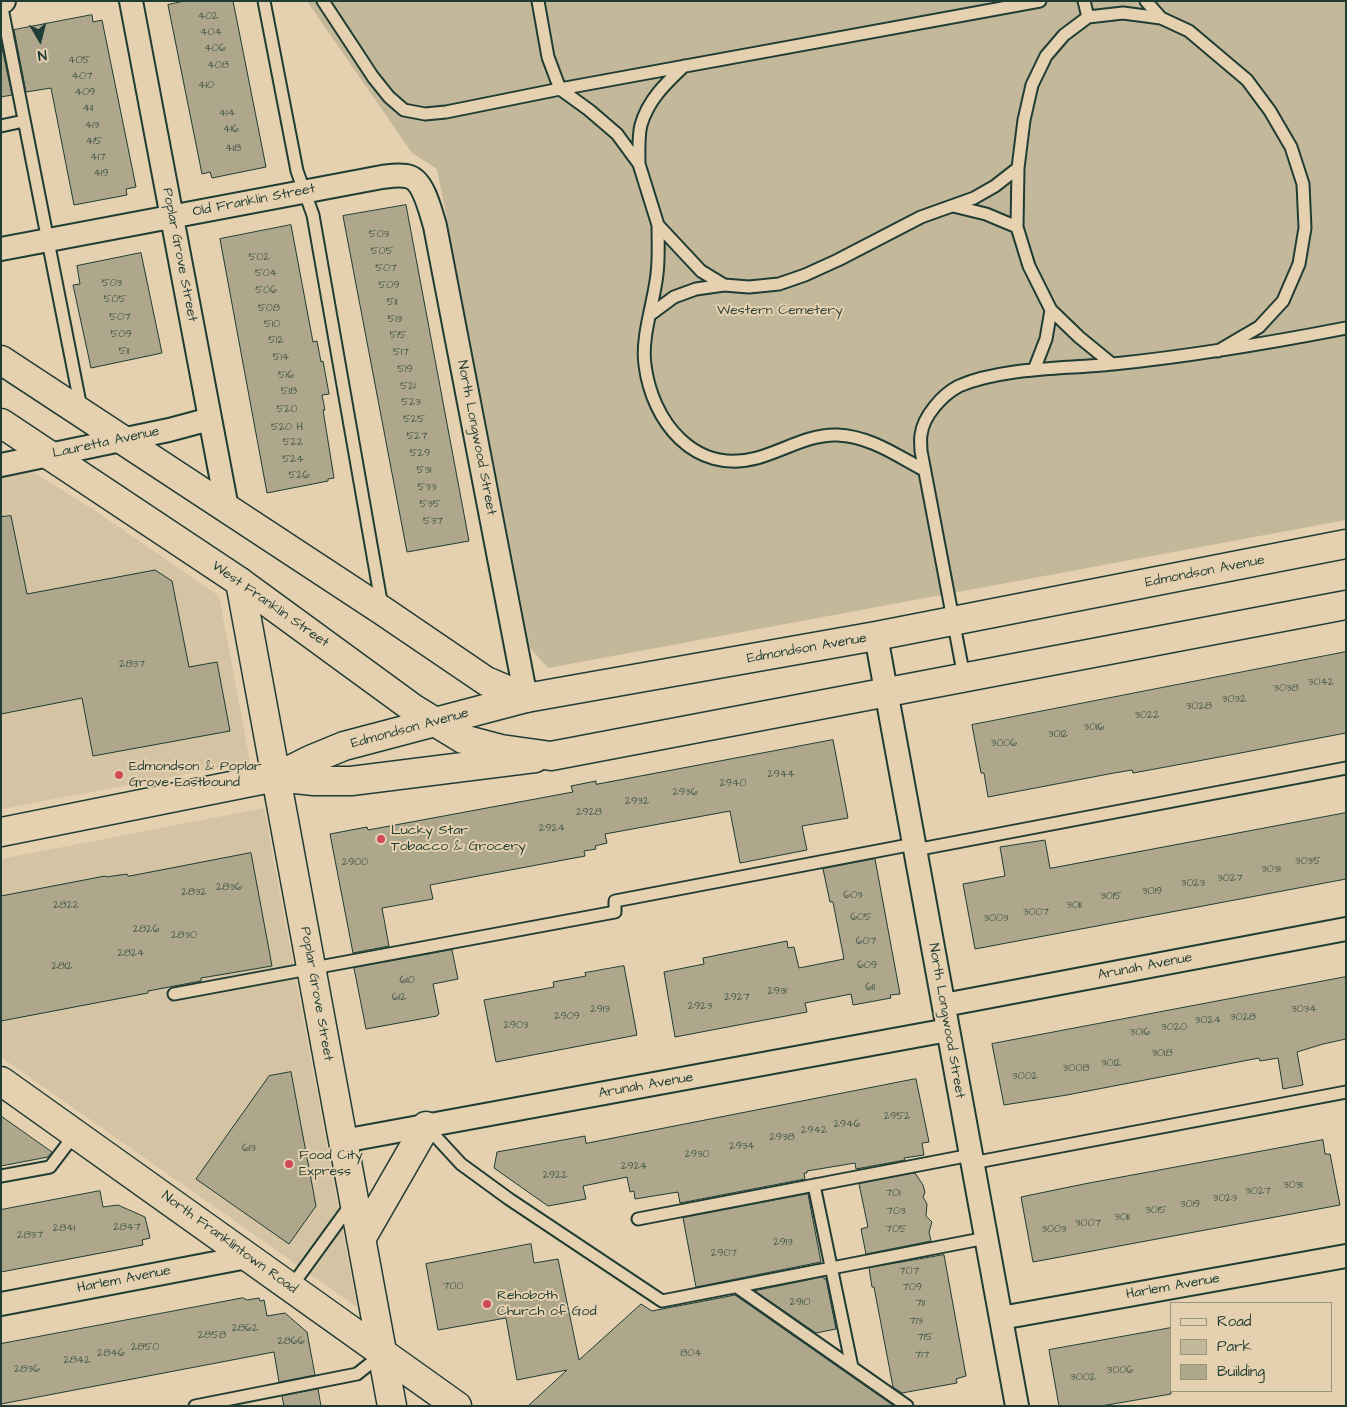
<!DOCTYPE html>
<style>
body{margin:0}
#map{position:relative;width:1347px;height:1407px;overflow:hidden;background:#e5d0af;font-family:"Architects Daughter",sans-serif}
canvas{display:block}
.frame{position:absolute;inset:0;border:2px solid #1f3d34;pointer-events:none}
.legend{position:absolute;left:1170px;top:1302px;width:162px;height:90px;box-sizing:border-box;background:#e5d0af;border:1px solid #96957e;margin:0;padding:6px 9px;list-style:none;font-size:15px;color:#1f3d34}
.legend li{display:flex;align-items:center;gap:10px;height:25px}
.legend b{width:25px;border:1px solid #96957e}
.north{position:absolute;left:15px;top:15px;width:50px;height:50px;-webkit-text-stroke:4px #e5d0af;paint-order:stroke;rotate:172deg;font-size:14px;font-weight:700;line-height:20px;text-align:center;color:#1f3d34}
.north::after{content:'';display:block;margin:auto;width:18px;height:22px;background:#1f3d34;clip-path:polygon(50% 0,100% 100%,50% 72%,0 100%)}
</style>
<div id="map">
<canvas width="1347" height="1407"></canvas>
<div class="frame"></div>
<ul class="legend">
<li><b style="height:6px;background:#e5d0af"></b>Road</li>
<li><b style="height:14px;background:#c4b89a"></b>Park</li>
<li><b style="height:14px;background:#aea78c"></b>Building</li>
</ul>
<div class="north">N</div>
</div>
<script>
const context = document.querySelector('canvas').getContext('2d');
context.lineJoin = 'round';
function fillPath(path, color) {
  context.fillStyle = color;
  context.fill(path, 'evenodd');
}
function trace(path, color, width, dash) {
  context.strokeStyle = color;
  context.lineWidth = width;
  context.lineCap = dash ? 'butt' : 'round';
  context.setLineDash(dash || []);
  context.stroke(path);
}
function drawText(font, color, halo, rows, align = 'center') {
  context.font = font + ' "Architects Daughter",sans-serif';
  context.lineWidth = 4;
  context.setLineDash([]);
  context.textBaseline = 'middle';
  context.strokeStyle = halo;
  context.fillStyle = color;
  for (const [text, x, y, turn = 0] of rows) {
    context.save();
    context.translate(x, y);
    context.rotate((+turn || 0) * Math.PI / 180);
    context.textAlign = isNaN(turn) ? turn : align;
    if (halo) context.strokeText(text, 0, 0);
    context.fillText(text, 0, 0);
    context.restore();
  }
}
const built = new Path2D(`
 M1 452 94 510 219 596 250 762 1 809Z
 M264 808 357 1307 1 1057V859Z`);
const green = new Path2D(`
 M307 1H1346V520L548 668 530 648 437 169 412 153Z`);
const building = new Path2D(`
 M184 1H233L266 167 212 178 210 172 202 174 168 5Z
 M92 15 93 22 102 20 136 187 126 189 127 195 74 205 51 88 26 92 14 30Z
 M1 43 12 95 1 97Z
 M406 205 469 541 407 552 343 216Z
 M291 225 313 342 317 341 321 362 323 361 329 394 322 395 325 410H323L334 478 328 479V481L267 493 220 239Z
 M141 253 162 353 91 368 73 285 80 284 77 266Z
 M11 516 27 594 155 570 172 581 189 667 217 662 230 731 93 756 82 698 1 714V517Z
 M1346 652V733L1198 761 1133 773 1132 770 1114 773 988 797 984 773H981L972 725Z
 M833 740 848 818 802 826 807 850 740 863 730 811 605 834 607 843 595 846 596 849 584 851 585 856 430 885 433 899 382 908 389 946 353 953 330 834 367 827 368 830 503 805 573 792 571 786 596 781V784Z
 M1346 813V879L975 949 963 884 1005 876 1000 847 1045 840 1050 868Z
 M251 853 272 966 201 978V981L148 991V993L1 1021V896L105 876 106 877 127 874 128 876Z
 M875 859 900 994 890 995 891 998 853 1005 851 994 805 1003 807 1012 675 1037 664 972 704 964 703 958 787 941 788 948 794 947 799 968 844 959 833 902H830L823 869Z
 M452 950 458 979 433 984 439 1014 437 1016 366 1029 354 968Z
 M624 966 637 1035 496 1062 484 1000 554 987 553 982 586 976 585 973Z
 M1346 977V1039L1323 1044 1297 1052 1303 1085 1283 1089 1278 1058 1260 1061 1259 1058 1067 1095 1004 1105 992 1044Z
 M291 1072 316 1206 289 1244 196 1179 269 1076Z
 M916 1079 929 1142 922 1143 924 1155 904 1158 905 1160 856 1169 855 1163 807 1171V1173H804L805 1179 680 1203 678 1192 635 1199 634 1191 630 1192 627 1177 583 1186 586 1199 548 1206 494 1168 497 1152 585 1136 586 1143Z
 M1 1116 52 1152 48 1157 1 1166Z
 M1323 1140 1325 1154H1330L1340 1205 1033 1262 1021 1197 1084 1184Z
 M915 1173 923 1185 925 1192 923 1197 927 1204 926 1216 932 1222 929 1232 931 1241 866 1254 861 1229 868 1227 859 1184Z
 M100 1191 103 1207 118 1205 145 1217 150 1238 142 1240 143 1245 1 1272V1210Z
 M808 1194 821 1262 696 1287 683 1218Z
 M531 1244 534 1263 558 1259 579 1360 641 1304 652 1311 735 1295 894 1406H528L567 1370 517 1380 506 1318 438 1330 426 1264Z
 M944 1255 966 1376 956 1379 957 1383 902 1393 893 1387 874 1287H872L869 1268Z
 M824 1277V1279H826L836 1329 816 1333 755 1291Z
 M243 1298 247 1300 259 1298 260 1301 264 1300 267 1316 285 1313 307 1332 315 1375 279 1382 274 1352 1 1404V1344Z
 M1171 1328V1394L1101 1406H1059L1049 1350Z
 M318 1389 321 1406H284L282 1396Z`);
const lane = new Path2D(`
 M264 1 297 171 313 215 382 607
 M323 1 373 77 389 97 404 110 425 114 446 112 560 89 1040 1
 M538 1 548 57 560 89 589 110 617 134 639 164 658 225 701 271 724 285 749 287 779 284 805 275 838 260 921 217 974 198 995 186 1018 168
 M1084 1 1088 17
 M1146 1 1161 18
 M1 3 81 408
 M1 126 24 121
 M639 164C639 152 638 137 641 125 648 100 666 83 684 66
 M953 206 986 214 1017 227
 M658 225C658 241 659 258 657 274 654 303 641 336 645 365 652 421 694 475 757 458 783 451 809 434 837 435 869 436 896 455 924 470
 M1051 310 1079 337 1112 364
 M651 314 674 297 696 289 724 285
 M1034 370 1046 339 1051 310 1029 266 1017 227 1018 168 1024 120 1032 85 1046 56 1064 35 1088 17 1123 13 1161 18 1189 31 1247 80 1270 111 1291 147 1303 184 1305 228 1299 264 1283 301 1259 327 1218 351
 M964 677 921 451C921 446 920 440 921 435 923 416 943 394 959 386 1002 367 1067 369 1113 364 1191 356 1269 343 1346 328
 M915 850 1346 768
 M174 994 615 912V901L914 844
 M426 1126 461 1164 509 1199 662 1301 986 1238
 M972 1163 1346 1092
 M1 1176 50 1167 75 1134
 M814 1185 852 1367
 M638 1219 971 1155
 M291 1287 352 1203
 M737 1287 907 1406
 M195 1406 357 1374 381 1355`);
const street = new Path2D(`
 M131 1 227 508
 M1 2 4 1
 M1 249 382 177C391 176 401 174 410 177 424 182 431 213 435 226L526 698
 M1 465 169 430 210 419
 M876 636 1017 1406
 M944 1005 1346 929
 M343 1141 948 1030
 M1 1304 247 1257
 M1001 1318 1346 1256`);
const secondary = new Path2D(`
 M240 582 392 1406
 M276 777 314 781H351L535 758
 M1 832 276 777 310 760 344 746 526 698
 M1 1081 457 1406
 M361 1239 426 1126`);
const primary = new Path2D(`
 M1 360 383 611 486 681 526 698 876 636 1346 544
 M1 423 240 582 414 709 463 739 501 749 551 756 1346 605`);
const markers = [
 [119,775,5,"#d1495b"],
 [381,839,5,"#d1495b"],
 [289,1164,5,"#d1495b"],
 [487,1304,5,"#d1495b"]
];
const numberNames = [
 ["402",208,17],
 ["404",211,33],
 ["406",215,49],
 ["405",79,61],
 ["408",218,66],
 ["407",82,77],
 ["410",206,86],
 ["409",85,93],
 ["411",88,109],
 ["414",227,114],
 ["413",92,126],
 ["416",231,130],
 ["415",94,142],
 ["418",233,149],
 ["417",98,158],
 ["419",101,174],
 ["503",379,235],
 ["505",382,252],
 ["502",259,258],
 ["507",386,269],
 ["504",266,274],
 ["503",112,284],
 ["509",389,286],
 ["506",266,291],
 ["505",115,300],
 ["511",392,303],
 ["508",269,309],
 ["507",120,318],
 ["513",395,320],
 ["510",272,325],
 ["509",121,335],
 ["515",398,336],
 ["512",276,341],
 ["511",124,352],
 ["517",401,353],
 ["514",281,358],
 ["519",405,370],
 ["516",286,376],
 ["521",408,387],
 ["518",289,392],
 ["523",411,403],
 ["520",287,410],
 ["525",414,420],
 ["520 H",287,428],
 ["527",417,437],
 ["522",293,443],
 ["529",420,454],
 ["524",293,460],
 ["531",424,471],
 ["526",299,476],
 ["533",427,488],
 ["535",430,505],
 ["537",433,522],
 ["2837",132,665],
 ["3042",1321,683],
 ["3038",1286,689],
 ["3032",1234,700],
 ["3028",1199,707],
 ["3022",1147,716],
 ["3016",1094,728],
 ["3012",1058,735],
 ["3006",1004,744],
 ["2944",781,775],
 ["2940",733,784],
 ["2936",685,793],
 ["2932",637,802],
 ["2928",589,813],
 ["2924",552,829],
 ["3035",1308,862],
 ["2900",355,863],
 ["3031",1271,870],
 ["3027",1230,879],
 ["3023",1193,884],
 ["2836",229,888],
 ["3019",1152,892],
 ["2832",194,893],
 ["603",853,896],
 ["3015",1111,897],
 ["2822",66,906],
 ["3011",1074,906],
 ["3007",1036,913],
 ["605",861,918],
 ["3003",996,919],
 ["2826",146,930],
 ["2830",184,936],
 ["607",866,942],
 ["2824",131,954],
 ["609",867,966],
 ["2812",62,967],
 ["610",407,981],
 ["611",870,988],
 ["2931",777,992],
 ["612",399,998],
 ["2927",737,998],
 ["2923",700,1007],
 ["2913",600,1010],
 ["3034",1304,1010],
 ["2909",567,1017],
 ["3028",1243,1018],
 ["3024",1208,1021],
 ["2903",516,1026],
 ["3020",1174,1028],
 ["3016",1140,1033],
 ["3018",1162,1054],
 ["3012",1111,1064],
 ["3008",1076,1069],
 ["3002",1025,1077],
 ["2952",897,1117],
 ["2946",847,1125],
 ["2942",814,1131],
 ["2938",782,1138],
 ["2934",742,1147],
 ["613",249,1149],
 ["2930",697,1155],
 ["2924",634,1167],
 ["2922",555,1176],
 ["3031",1293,1186],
 ["3027",1258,1192],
 ["701",893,1194],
 ["3023",1225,1199],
 ["3019",1190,1205],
 ["3015",1156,1211],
 ["703",896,1212],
 ["3011",1122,1218],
 ["3007",1088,1224],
 ["2847",127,1228],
 ["2841",64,1229],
 ["705",896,1230],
 ["3003",1054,1230],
 ["2837",30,1236],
 ["2913",783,1243],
 ["2907",724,1254],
 ["707",909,1272],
 ["700",453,1287],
 ["709",912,1288],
 ["2910",800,1303],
 ["711",920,1304],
 ["713",916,1322],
 ["2862",245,1329],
 ["2858",212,1336],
 ["715",925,1338],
 ["2866",291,1342],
 ["2850",145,1348],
 ["2846",111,1354],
 ["804",691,1354],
 ["717",922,1356],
 ["2842",77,1361],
 ["2836",27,1370],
 ["3006",1120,1371],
 ["3002",1083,1378]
];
const streetNames = [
 ["Old Franklin Street",254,201,-11],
 ["Poplar Grove Street",179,255,79],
 ["North Longwood Street",476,438,79],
 ["Lauretta Avenue",106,443,-12],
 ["Edmondson Avenue",1205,572,-11],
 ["West Franklin Street",270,605,35],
 ["Edmondson Avenue",807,649,-10],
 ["Edmondson Avenue",410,729,-15],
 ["Arunah Avenue",1145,967,-11],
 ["Poplar Grove Street",316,994,80],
 ["North Longwood Street",946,1021,80],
 ["Arunah Avenue",646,1086,-10],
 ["North Franklintown Road",229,1243,36],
 ["Harlem Avenue",124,1280,-11],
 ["Harlem Avenue",1173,1287,-10]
];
const parkNames = [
 ["Western Cemetery",780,311]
];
const poiNames = [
 ["Edmondson & Poplar",129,767],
 ["Grove Eastbound",129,783],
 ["Lucky Star",391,831],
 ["Tobacco & Grocery",391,847],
 ["Food City",299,1156],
 ["Express",299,1172],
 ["Rehoboth",497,1296],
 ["Church of God",497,1312]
];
fillPath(built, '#d4c4a4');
fillPath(green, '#c4b89a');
fillPath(building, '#aea78c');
trace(building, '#1f3d34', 1);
trace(lane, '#1f3d34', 15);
trace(street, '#1f3d34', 26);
trace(secondary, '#1f3d34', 31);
trace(primary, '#1f3d34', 31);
trace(lane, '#e5d0af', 11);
trace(street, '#e5d0af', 22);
trace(secondary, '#e5d0af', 28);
trace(primary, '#e5d0af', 28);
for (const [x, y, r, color] of markers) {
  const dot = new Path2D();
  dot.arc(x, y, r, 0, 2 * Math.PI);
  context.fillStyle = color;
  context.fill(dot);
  trace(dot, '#e5d0af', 2);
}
drawText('11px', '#43584a', null, numberNames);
drawText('14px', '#1f3d34', '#e5d0af', streetNames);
drawText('14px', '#30493e', '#e5d0af', parkNames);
drawText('14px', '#1f3d34', '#e5d0af', poiNames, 'left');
</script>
